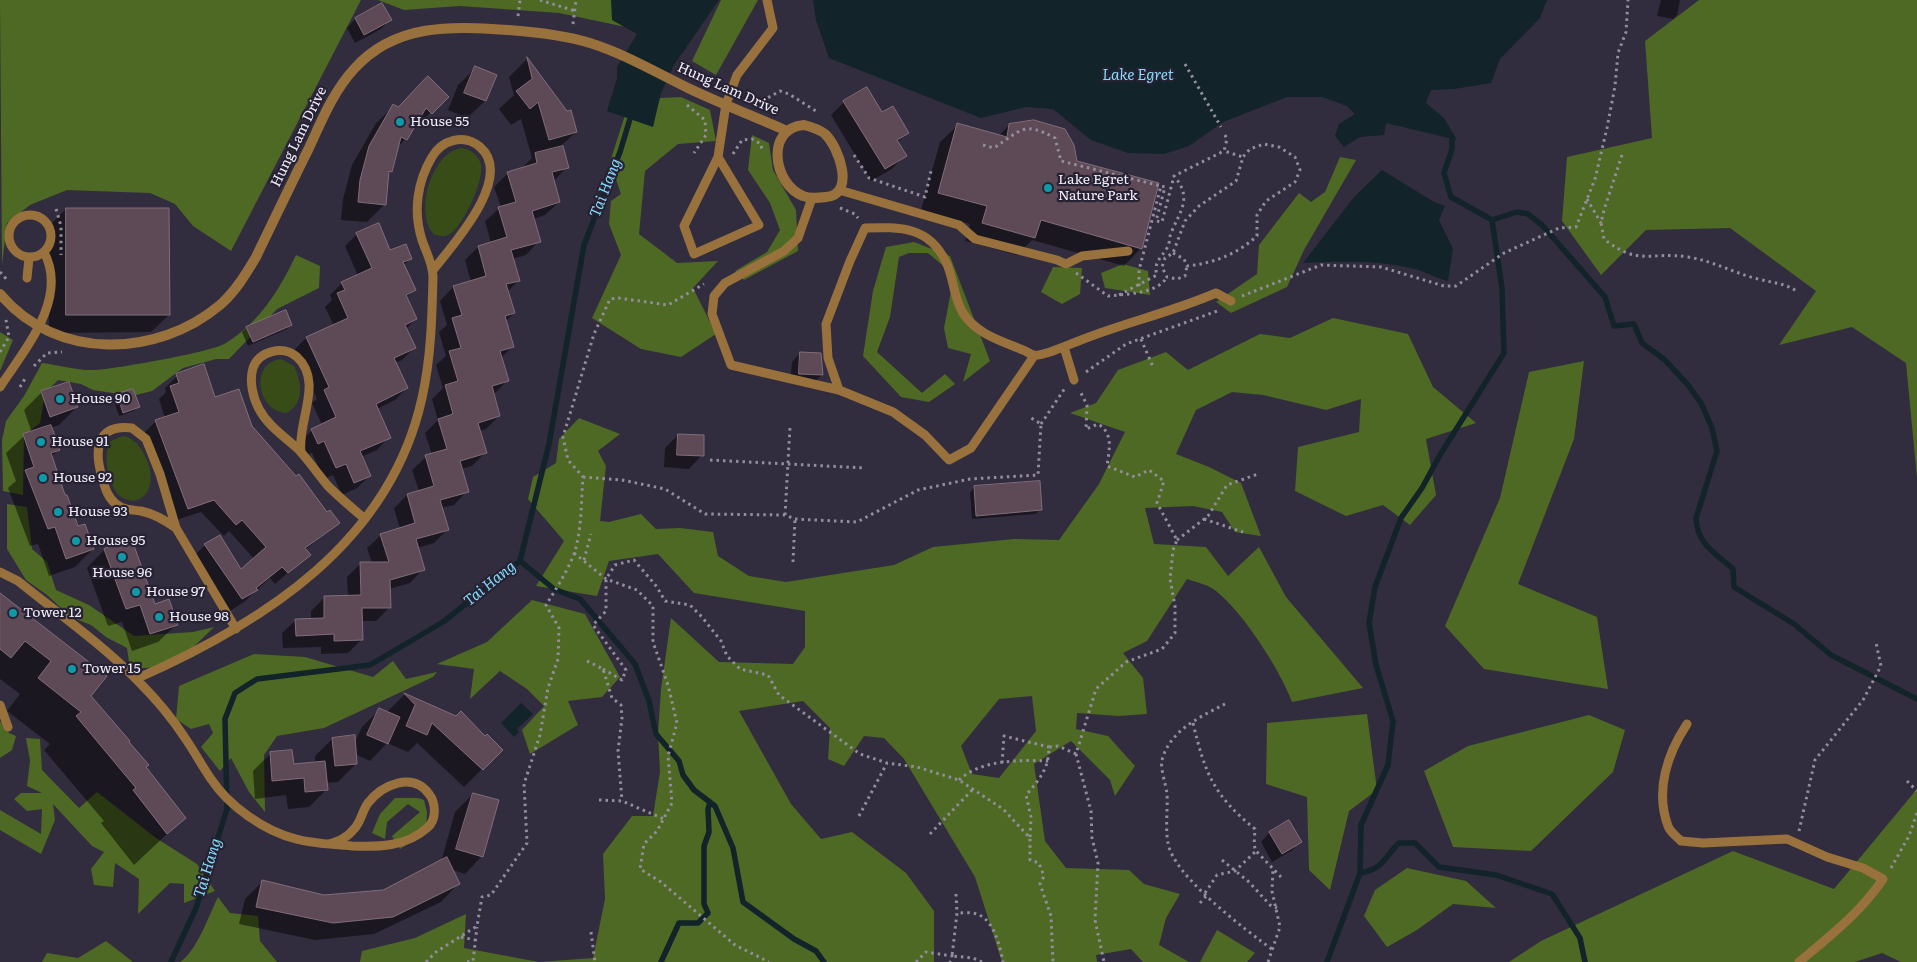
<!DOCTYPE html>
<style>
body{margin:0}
canvas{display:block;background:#312c3e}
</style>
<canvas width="1917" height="962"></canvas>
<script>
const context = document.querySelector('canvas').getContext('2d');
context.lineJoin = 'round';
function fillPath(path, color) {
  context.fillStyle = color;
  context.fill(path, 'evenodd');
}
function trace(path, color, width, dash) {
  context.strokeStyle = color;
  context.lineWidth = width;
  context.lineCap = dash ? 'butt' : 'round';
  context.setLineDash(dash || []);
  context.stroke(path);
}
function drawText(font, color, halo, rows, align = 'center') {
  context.font = font + ' Literata,serif';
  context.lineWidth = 4.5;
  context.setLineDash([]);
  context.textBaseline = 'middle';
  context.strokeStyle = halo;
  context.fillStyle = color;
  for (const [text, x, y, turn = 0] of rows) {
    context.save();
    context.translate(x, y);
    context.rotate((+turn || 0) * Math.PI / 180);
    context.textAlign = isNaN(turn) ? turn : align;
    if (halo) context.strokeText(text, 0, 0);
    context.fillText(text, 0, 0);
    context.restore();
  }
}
const green = new Path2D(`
 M462 148C471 150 479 155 481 165 484 180 464 225 450 234 445 237 441 236 435 235 413 216 431 151 462 148Z
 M281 359 294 366C302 383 305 404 286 413 257 411 249 363 281 359Z
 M123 436C145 438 167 493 134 501 127 500 120 498 116 492 108 479 102 454 111 441Z`);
const forest = new Path2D(`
 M0 0H361L231 251 193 226 175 204 150 193 67 190 30 205 7 223 2 265Z
 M378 0H649L640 30 559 13 460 6 404 10Z
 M721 0H758L716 75 692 61Z
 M1699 0H1917V478L1906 363 1852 327 1779 345 1816 291 1730 228 1646 230 1601 275 1562 221 1567 157 1652 138 1645 41Z
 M681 97 710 110 716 141 678 144 645 171 639 234 677 263 718 261 693 288 716 334 681 357 641 349 592 318 621 255 609 224 611 201 621 194 610 162 626 112 661 98Z
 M752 135 769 143 773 170 796 210 798 251 744 280 735 271 767 252 780 230 770 203 748 170Z
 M1340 157 1356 160 1304 250 1287 287 1231 313 1216 302 1257 274 1259 245 1299 193 1311 202 1325 192Z
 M914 242 950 256 990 361 963 382 971 354 948 348 944 328 954 275 928 253H909L899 257 890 317 877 352 922 393 945 374 955 384 929 402 901 397 863 356 873 291 886 247Z
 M296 255 320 266 319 288 277 309 229 359H216L183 368 152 391 132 396 93 390 81 384 58 380 45 393 40 423 24 435 23 495 3 491 2 440 6 421 24 396 42 363C59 365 78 371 95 370 114 369 213 352 226 343 259 323 280 289 296 255Z
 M1123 264 1148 271 1150 295 1105 288 1101 273Z
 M1053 267 1082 268 1080 294 1062 304 1041 292Z
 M1333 318 1408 334 1433 387 1476 423 1426 439 1436 495 1410 525 1383 505 1346 516 1295 491 1298 447 1359 432 1361 399 1326 410 1263 395 1232 392 1196 410 1176 454 1209 467 1241 483 1261 536 1235 532 1222 512 1193 506 1145 508 1154 544 1206 547 1228 576 1259 547 1286 597 1363 688 1292 702C1281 671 1242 611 1216 591 1209 585 1196 582 1187 579L1147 641 1123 653 1143 678 1147 714 1119 716 1077 713 1076 729 1108 736 1135 766 1115 796 1110 780 1071 741 1034 764 1045 841 1066 868 1129 870 1144 884 1180 894 1166 918 1159 945 1189 962H1143L1131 949 1096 955 1097 962H1002L975 877 904 759 884 738 864 736 844 766 828 759 830 728 803 701 739 711 791 804 821 839 852 832 906 873 934 911V962H360L362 951 415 938 466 914 464 948 539 962 593 958 605 899 603 854 632 816H653L660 772 658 734 661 689 671 618 719 662 793 664 805 647V611L694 593 658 554 609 561 597 596 536 586 564 541 528 499 533 477 556 463 559 439 579 418 620 434 598 451 606 466 600 521 609 522 641 514 656 529 680 528 713 532 718 556 749 576 786 582 894 565 933 547 1014 539 1059 540 1099 484 1125 432 1070 413 1096 403 1118 370 1166 352 1188 370 1260 334 1290 338ZM1032 696 1036 731 999 778 972 774 961 746 999 699Z
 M0 332 13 340 0 371Z
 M1584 361 1574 439 1518 584 1597 617 1608 689 1484 669 1445 626 1500 498 1529 372Z
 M7 504 27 507 32 549 47 562 56 590 89 605 134 636 193 632 214 627 174 666 130 669 127 648 106 637 91 625 71 617 47 595 26 580 7 549Z
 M532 600 585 614 620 677 602 697 568 701 578 725 530 754 522 730 544 706 527 689 500 671 470 699 474 669 437 664 487 642Z
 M254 654 305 657 373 677 393 661 406 679 437 672 433 677 324 728 277 736 264 755 265 812 249 792 231 758 220 771 201 747 213 733 209 724 191 729 176 719 179 686Z
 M1367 714 1377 790 1349 811 1330 890 1309 870 1307 797 1266 784 1267 723Z
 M1589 715 1625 730 1613 772 1531 851 1453 847 1424 771 1468 746Z
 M0 721 9 733 16 736 12 750 0 758Z
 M26 738 40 739 42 770 79 808 97 792 156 838 197 864 215 891 184 903V884L170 883 138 914 139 879 115 863 113 887 94 885 91 869 104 852 92 846 53 804 55 820 41 854 0 830V810L41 834 42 809 27 811 14 799 21 793H42L27 786 30 761Z
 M1917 789V962H1901L1882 953 1855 962H1509L1541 941 1733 851 1834 889Z
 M395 798H418L424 800 427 812 426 832 400 849 392 836 420 812 408 804 387 822 385 839 372 833 380 814Z
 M1407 868 1466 881 1496 908 1453 904 1417 930 1387 947 1364 916 1375 890Z
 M218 897 230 913 258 916 260 941 277 962H180C197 951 209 915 218 897Z
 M1217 930 1255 953 1247 962H1200Z
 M106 941 133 962H42L47 953 78 958Z`);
const water = new Path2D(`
 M611 0H719L674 65 661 93 653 127 607 111 617 78V67L637 34 612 20Z
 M813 0H1547L1540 18 1500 59 1491 83 1454 89 1431 90 1426 103 1444 118 1457 140 1386 123 1384 135 1360 137 1344 147 1335 136 1339 124 1355 114 1347 106 1322 97H1287L1223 122 1189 146 1164 154 1128 153 1091 140 1053 109 1026 107 981 118 829 58 816 20Z
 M1382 170 1434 202 1445 206 1439 220 1453 249 1448 281C1436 278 1426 272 1415 269 1378 260 1340 261 1303 263L1354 197Z
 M521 703 533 714 517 729 519 732 514 737 501 723Z`);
const shadow = new Path2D(`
 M1661 0H1680L1677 15 1673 19 1657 16Z
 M382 5 390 20 381 29 355 43 347 28 355 19Z
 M527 59 567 113 576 132 561 146 567 167 554 181 559 202 545 215 533 219 539 241 526 255 512 259 519 280 507 292 514 313 505 322 512 347 501 358 507 381 494 394 499 416 486 429 480 431 486 452 472 466 461 469 467 491 454 505 441 508 447 530 434 543 417 548 423 569 410 583 389 589 390 607 376 621H361V640L348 653 321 654V647L283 648 282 633 296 620H311V611L325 597H348L347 577 360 564 372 563 367 548 381 535 400 529 394 508 407 495 419 491 412 470 426 457 432 455 425 433 438 420 432 399 443 388 436 365 446 356 439 332 447 325 440 301 453 287 471 282 465 260 478 247 491 243 485 221 501 207 494 187 508 173 522 168 532 158 521 119 511 125 499 109 514 95 509 77Z
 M476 68 495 75 485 101 467 118 448 110 458 85Z
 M447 97 412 130 396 150 391 171 387 175 385 204 367 222 341 220 343 199 352 165 376 123 394 106 398 108Z
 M844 102 882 114 908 132 898 142 905 155 892 169 871 181 831 115Z
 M1034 121 1064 130 1076 162 1141 248 1124 266 1032 240 1017 255 965 241 970 224 921 210 940 142 958 125 999 136 1009 125Z
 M66 209 169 315 151 332 49 333 48 227Z
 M357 234 389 251 410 259 403 266 414 290 406 298 416 319 406 329 414 348 402 360 395 363 407 388 395 400 377 409 389 437 377 450 361 457 369 476 357 488 342 495 333 475 324 479 312 453 306 455 300 442 312 430 322 425 312 403 317 399 294 350 306 338 334 326 325 307 332 300 330 295 342 283 358 276 345 246Z
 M285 311 291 324 287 329 248 346 242 332 246 328Z
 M800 353 822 375 813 383 790 382 792 362Z
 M177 376 215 399 251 426 327 513 338 523 305 550 309 554 275 584 270 578 244 602 230 611 193 557 205 545 241 570 254 559 229 531 224 536 201 512 176 520 144 433 156 421 165 418 159 399 166 392 165 388Z
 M133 390 138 407 134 411 119 416 113 399 117 395Z
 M42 392 77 407 59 425 50 428 58 450 51 457 77 528 93 549 75 567 49 576 38 544 30 546 8 488 16 481 6 453 24 436 32 433 24 410Z
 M678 435 702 455 689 469 664 467 665 448Z
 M974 488 1040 510 1036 514 972 519 970 492Z
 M131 542 155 606 176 625 158 642 132 651 122 622 108 626 87 568 104 550Z
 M0 595 90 696 184 818 134 865 101 823 104 821 44 750 50 744 7 711 20 694 0 679Z
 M404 695 456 718 501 750 464 787 417 743 408 752 387 743 370 761 355 754 356 764 338 782 326 783 327 789 309 807 288 809 286 795 255 799 253 771 270 754 293 765 315 763V756L332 739 354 744 362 727 379 710 386 713Z
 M473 794 482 856 465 874 452 870 458 884 441 902 374 934 315 940 239 924 245 899 262 882 324 896 384 891 441 862 455 812Z
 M1288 822 1300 842 1291 851 1272 862 1261 842 1269 833Z`);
const stream = new Path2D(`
 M1492 220 1517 212 1528 214 1542 225 1605 297 1614 326 1634 324 1642 343 1665 360 1688 385 1701 403 1712 428 1717 451 1696 518C1697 544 1715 553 1733 569L1734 587 1794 624 1831 655 1917 699
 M520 561 554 589 580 599 635 664 649 701 656 734 679 761 683 775 694 790 715 806 733 848 743 902 794 939 816 951 824 962
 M1360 873C1384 869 1383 858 1399 843H1415L1439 867 1496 875 1552 894 1580 938 1585 962
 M171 962 196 908 227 809 225 719 235 693 257 679 370 665 443 622 520 561 549 444 584 245 620 152 632 112
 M661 962 679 923H698L708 913 704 904V846L709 832 708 809 710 802
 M1327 962 1360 873 1361 825 1388 765 1393 721 1376 665 1369 623 1375 587 1401 518 1422 488 1440 455 1504 353 1502 288 1492 220 1451 197 1444 173 1452 149V139`);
const building = new Path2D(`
 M382 3 392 20 364 35 355 18Z
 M527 57 567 111 571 110 577 132 549 140 538 102 530 109 516 91 532 79Z
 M475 66 497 75 486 101 464 93Z
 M428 76 449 97 432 114 426 108 407 140 401 137 392 172 389 171 386 205 358 202 360 180 369 146 393 104 398 107Z
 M867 87 882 112 893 106 909 133 897 140 907 156 885 169 843 101Z
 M1034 120 1065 129 1074 145 1077 161 1159 183 1142 249 1041 220 1035 238 982 223 987 206 938 193 957 123 1007 137 1009 124Z
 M563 146 569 168 552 172 560 202 532 211 541 242 511 250 520 281 506 284 515 313 505 316 514 347 500 351 509 381 492 386 500 416 478 423 487 453 460 461 469 492 440 500 449 530 416 539 425 570 390 580 391 608H362L363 640 334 641V634L296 636 295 619 324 618V596L361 595 360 562H389L380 534 415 523 407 494 434 486 425 455 447 449 438 419 453 414 445 385 458 381 449 351 461 348 452 318 462 315 453 286 486 276 478 246 507 237 498 207 516 202 507 172 537 163 535 153Z
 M66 208H169L170 315H66Z
 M379 223 390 250 406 244 412 259 403 262 416 290 406 295 417 319 405 325 416 348 394 358 408 388 376 404 391 438 360 451 371 476 354 483 346 464 336 468 324 441 318 444 311 429 336 417 324 390 329 387 306 337 348 318 337 293 345 290 341 282 372 268 356 233Z
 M286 310 292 325 253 342 246 327Z
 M800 352 821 353 823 375 799 374Z
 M204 364 215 397 239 389 252 426 296 476 299 474 327 512 330 510 340 523 305 548 311 555 288 573 282 567 256 588 258 590 242 599 204 544 220 535 241 569 266 547 242 520 236 525 214 500 188 509 155 420 179 412 170 386 179 383 176 374Z
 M69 382 78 407 50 417 41 391Z
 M133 389 140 407 123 413 117 394Z
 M51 425 60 450 51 453 65 495H67L78 526 85 524 94 549 66 559 55 527 48 529 25 470 34 467 23 434Z
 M678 434 704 435V456L677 455Z
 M1040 481 1042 510 976 516 974 486Z
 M132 540 155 604 169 599 178 625 150 634 140 605 126 609 104 549Z
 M0 593 107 676 91 696 130 741 129 742 149 765 146 767 186 818 167 834 133 790 136 788 76 716 81 712 38 678 51 661 25 641 11 658 0 649Z
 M404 693 456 716 461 711 485 736 487 734 503 750 483 770 432 723 427 735 406 726 415 705Z
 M379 708 400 717 388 744 367 735Z
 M355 735 357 764 335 766 332 738Z
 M292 750 294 764 325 761 328 790 305 792 304 778 272 781 270 752Z
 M473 793 499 800 483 857 456 849Z
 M1289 820 1302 842 1282 854 1269 832Z
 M447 857 460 884 393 917 333 923 256 907 262 880 324 895 383 890Z`);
const path = new Path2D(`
 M540 0 575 11
 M518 16 520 0
 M573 24 576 0
 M1185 64 1221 127
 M756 101H762L780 91 789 94 819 113
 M687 105 705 120 706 135 694 153
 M1225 135 1227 139 1224 151 1243 157
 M983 145 994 148C1021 130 1024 121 1055 138L1061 161 1161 186
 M733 154 742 140 752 139 761 144 762 151
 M854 155 869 178 925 197 931 171
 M1622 155 1604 210 1601 223 1604 239C1640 267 1650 251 1688 257 1713 261 1734 273 1758 279 1773 283 1785 283 1798 292
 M1587 199 1601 223
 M840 208 855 214 858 218
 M56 209 61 226V255
 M1173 253 1184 259 1187 266C1215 263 1237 254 1257 236V215L1266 201 1295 182 1300 170 1295 157 1279 147 1264 144 1250 149 1243 157 1236 181 1199 206 1185 221 1173 253 1165 258 1162 267 1167 277 1177 279 1185 276 1187 266
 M0 272 8 281
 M1076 273 1108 296C1126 294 1157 294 1167 277
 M1139 286V270L1161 186 1165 187 1156 221 1162 222 1174 176
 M1119 295 1157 275C1153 263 1161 258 1167 248 1170 244 1169 238 1171 233 1180 211 1193 198 1174 176L1224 151
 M1242 296 1321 265 1381 267 1444 286H1456L1504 253 1559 228 1576 227 1595 179 1607 128 1615 86 1618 53 1626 32 1628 0
 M1141 339 1153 367
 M0 352 9 337 6 320
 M34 366 47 353 62 352
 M1086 372 1126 344 1220 310
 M20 387 26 377
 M1041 424 1065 388
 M710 460 865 468
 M583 477 622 480 665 489 705 514 785 515 795 519 857 522 918 490 970 479 1038 475 1041 424 1028 416
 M785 515 790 427
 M1204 519 1243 532
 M1177 540 1208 516 1227 485 1258 474
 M574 553 606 579 637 590 653 606V642L668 685 677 723 668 756 672 803 657 831 644 844 640 869 661 882 735 945 769 962
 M584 560 591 534
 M793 562 795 519
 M587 661 603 669 612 698 621 705 622 718 618 751 622 801
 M603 669 622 680 626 670 593 625 606 611V579L615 565 634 560 657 587 665 601 690 605 702 617 721 641 727 656 740 669 768 675 779 695 860 754 887 763 917 767 959 780 1003 809 1030 838V860L1039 863 1044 876 1040 884 1051 916 1053 962
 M1225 704C1200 717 1170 730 1162 760 1160 769 1166 784 1167 794 1168 810 1165 827 1168 843 1173 876 1246 930 1273 950
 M1193 723C1205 773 1213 795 1255 829L1254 845 1256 851 1281 877
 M1076 754 1091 811 1092 838 1098 863 1095 920 1104 962
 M1002 763 1004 736 1049 747
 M959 780C982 759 1020 760 1049 761
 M1907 781 1917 791
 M599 800 622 801 664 819
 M859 816 887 763
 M1799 831 1815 760 1863 700 1881 666 1876 643
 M930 834 974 788
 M1030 837 1031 817 1026 795C1040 779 1049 768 1049 747L1058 746 1076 754 1096 689 1126 662 1162 649 1175 633V606L1170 579 1173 550 1177 540 1157 503 1164 481 1149 470 1135 477 1107 466C1109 451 1114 433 1098 424L1086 429 1087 405 1080 391
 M1222 860 1249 882 1270 905 1277 908
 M1891 868 1909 836 1917 813
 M1205 893 1217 875 1235 871 1256 851
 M956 894 957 913
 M1200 903 1207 895
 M591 932 595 962
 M461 937 475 940
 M426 962 436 952 477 926 482 897 491 895 527 843 524 784 540 735 548 688 558 659 559 628 546 605C556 589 567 572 574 554 582 530 581 502 583 477L568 460 563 437 594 334 610 299 618 298 668 305 704 284
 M467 962 473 961 477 927
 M916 962 926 952 952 956 950 962
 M982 962 973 958 952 956 957 913C963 913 971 912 977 914 994 920 1000 946 1003 962
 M1268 962 1280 927 1272 891 1273 870`);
const lane = new Path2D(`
 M718 157 759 225 694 254 684 226 718 157 726 104 737 75 773 28 767 0
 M839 190 959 225 975 239 1057 260 1066 264 1082 256 1128 251
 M812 198 798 238 784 251 725 283 714 296 712 314 731 365 839 390 893 412 925 435 949 460 971 448 1034 356
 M9 236a21 21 0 1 1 42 0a21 21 0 1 1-42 0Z
 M27 278 29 258
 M1064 347 1074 380
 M0 387C24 350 69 299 44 252
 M839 390 828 358 826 324 850 261 865 228C900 227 929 226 946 262 954 278 953 297 963 313 976 334 1002 341 1023 350 1026 351 1030 354 1033 355 1042 357 1067 345 1076 342 1122 323 1170 313 1216 293L1231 301
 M301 452C297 421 324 382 297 357 283 345 259 351 253 368 249 381 253 398 259 409 268 426 285 437 299 450 309 461 318 474 328 486 340 498 352 508 365 519
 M176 528C165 520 155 514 141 511 132 510 123 510 116 504 107 497 105 487 102 477 94 450 96 424 132 428L146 439 160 474 176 528 236 629
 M0 572 18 581C59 614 103 645 139 682 156 699 172 718 185 738 194 751 202 766 211 779 229 806 264 831 296 839 314 844 333 844 352 846 378 847 406 847 427 828 437 820 436 803 429 794 413 771 382 785 368 803 362 811 361 822 354 829 347 838 339 841 329 844
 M136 679C263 623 390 543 422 398 431 358 432 318 433 277 433 264 426 252 422 240 413 212 417 182 432 157 442 140 464 133 480 147 515 177 452 246 433 270
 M0 705 8 727
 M1687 724C1667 754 1655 791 1668 826 1670 832 1677 837 1681 841L1703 843 1787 839 1827 857 1863 868 1883 879C1861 912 1830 936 1799 962`);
const street = new Path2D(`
 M804 125C812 127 819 129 825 134 839 147 856 195 826 197 818 198 810 199 803 196 773 184 765 128 804 125Z
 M0 294C56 361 157 358 220 305 235 292 246 274 256 257 274 220 291 184 309 148 322 120 333 92 354 69 395 23 452 26 508 30 536 32 564 35 590 43 625 54 657 73 690 89 722 104 755 117 787 131`);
const markers = [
 [400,122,5,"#0f9aa8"],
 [1048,188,5,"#0f9aa8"],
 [60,399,5,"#0f9aa8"],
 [41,442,5,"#0f9aa8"],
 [43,478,5,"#0f9aa8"],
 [58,512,5,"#0f9aa8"],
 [76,541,5,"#0f9aa8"],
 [122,557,5,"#0f9aa8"],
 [136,592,5,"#0f9aa8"],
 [13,613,5,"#0f9aa8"],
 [159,617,5,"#0f9aa8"],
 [72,669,5,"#0f9aa8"]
];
const streetNames = [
 ["Hung Lam Drive",728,89,24],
 ["Hung Lam Drive",299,137,-64]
];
const poiNames = [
 ["House 55",410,122],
 ["Lake Egret",1058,180],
 ["Nature Park",1058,196],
 ["House 90",70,399],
 ["House 91",51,442],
 ["House 92",53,478],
 ["House 93",68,512],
 ["House 95",86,541],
 ["House 96",122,573,"center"],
 ["House 97",146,592],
 ["Tower 12",23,613],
 ["House 98",169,617],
 ["Tower 15",82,669]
];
const waterNames = [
 ["Lake Egret",1138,76],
 ["Tai Hang",606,188,-69],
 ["Tai Hang",490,584,-39],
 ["Tai Hang",208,868,-73]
];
fillPath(green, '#374c16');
fillPath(forest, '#4e6923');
fillPath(water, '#122329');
fillPath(shadow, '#0007');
trace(stream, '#122329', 5.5);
fillPath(building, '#5d4a56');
trace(building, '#816d7a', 1);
trace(path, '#928e9d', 3, [2.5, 4]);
trace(lane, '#98713d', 9);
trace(street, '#98713d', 10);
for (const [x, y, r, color] of markers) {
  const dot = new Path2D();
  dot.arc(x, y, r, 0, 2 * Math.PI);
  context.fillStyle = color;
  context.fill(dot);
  trace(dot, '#272233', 2);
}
drawText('14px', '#efecf8', '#272233', streetNames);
drawText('14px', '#efecf8', '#272233', poiNames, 'left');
drawText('italic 15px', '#83dbfa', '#272233', waterNames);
</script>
